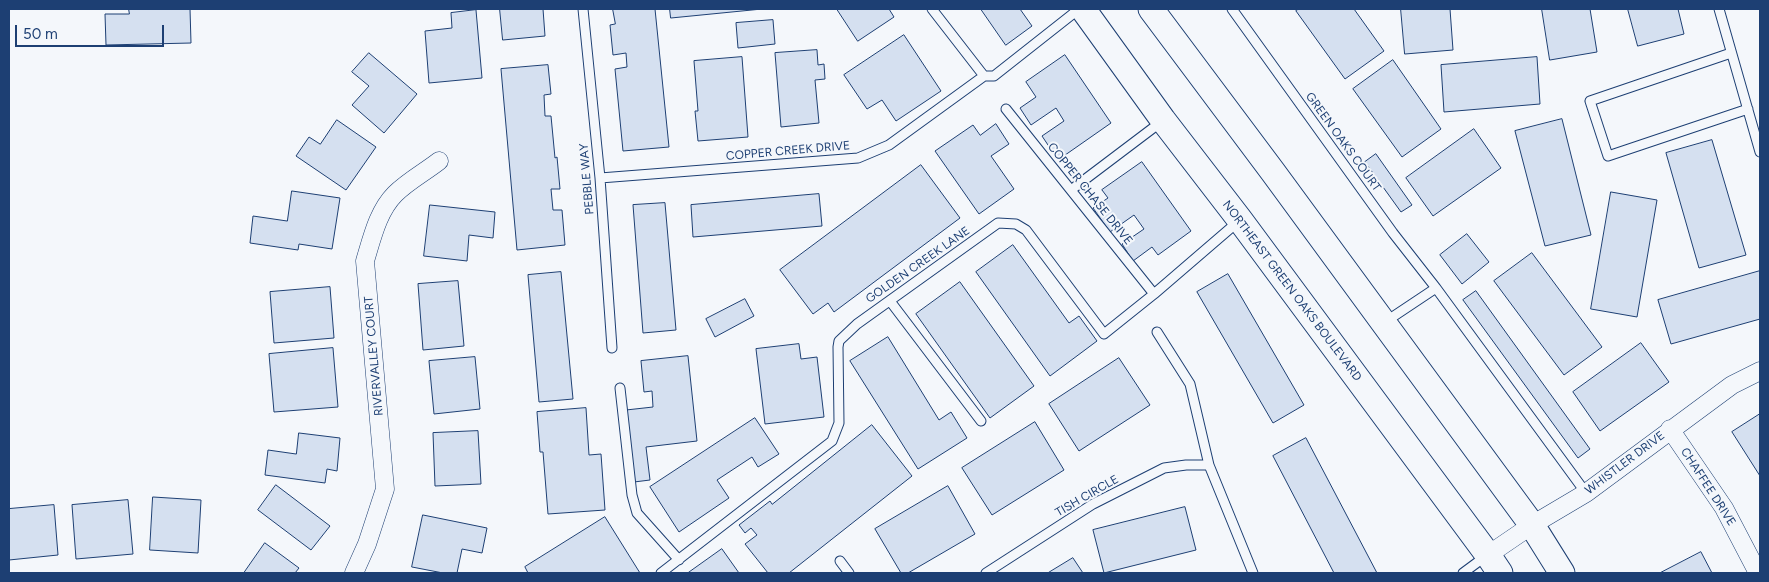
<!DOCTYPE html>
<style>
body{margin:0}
#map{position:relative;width:1769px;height:582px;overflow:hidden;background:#f4f7fb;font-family:Figtree,sans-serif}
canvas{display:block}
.frame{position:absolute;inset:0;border:10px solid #1d3f73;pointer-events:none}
.scale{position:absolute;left:15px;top:25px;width:149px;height:22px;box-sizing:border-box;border:2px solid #1d3f73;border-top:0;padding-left:6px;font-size:15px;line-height:18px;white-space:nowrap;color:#1d3f73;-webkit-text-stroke:4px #f4f7fb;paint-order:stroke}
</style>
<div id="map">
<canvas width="1769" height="582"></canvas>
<div class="frame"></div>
<div class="scale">50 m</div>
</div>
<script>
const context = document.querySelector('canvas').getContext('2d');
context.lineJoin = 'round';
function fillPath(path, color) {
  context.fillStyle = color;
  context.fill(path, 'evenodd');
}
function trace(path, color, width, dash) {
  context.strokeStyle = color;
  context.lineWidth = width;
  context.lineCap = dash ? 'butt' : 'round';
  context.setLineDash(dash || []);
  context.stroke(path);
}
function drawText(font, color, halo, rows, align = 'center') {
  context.font = font + ' Figtree,sans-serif';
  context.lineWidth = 4;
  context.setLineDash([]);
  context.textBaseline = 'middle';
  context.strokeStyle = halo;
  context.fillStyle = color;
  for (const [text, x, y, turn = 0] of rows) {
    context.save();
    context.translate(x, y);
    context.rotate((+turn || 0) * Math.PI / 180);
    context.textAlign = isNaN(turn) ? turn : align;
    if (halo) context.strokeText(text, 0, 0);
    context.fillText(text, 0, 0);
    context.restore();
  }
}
const building = new Path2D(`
 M129 9H190L191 43 106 45 105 14H129Z
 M500 9H543L545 36 503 40Z
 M613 9H655L669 147 623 151 615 69 627 67 626 53 613 55 610 25 615 24Z
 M670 9H762L671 18Z
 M837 9H889L894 17 858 41Z
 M981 9H1020L1032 26 1006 45Z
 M1299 9H1354L1384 51 1345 79 1296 11Z
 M1401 9H1450L1453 50 1405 54Z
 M1542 9H1590L1597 52 1550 60Z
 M1628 9H1678L1684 34 1638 46Z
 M476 10 482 78 429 83 425 31 452 28 451 13Z
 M773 20 775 44 738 48 736 23Z
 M904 35 941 91 896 121 882 100 867 109 844 75Z
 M817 50 818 65 824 64 825 79 815 80 819 123 781 127 775 53Z
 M369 53 417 94 384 133 352 105 369 86 352 72Z
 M1065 55 1111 123 1058 160 1042 136 1064 121 1056 108 1031 125 1020 108 1036 97 1026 82Z
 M742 57 748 137 698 141 695 111H698L694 61Z
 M1537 57 1540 104 1444 112 1441 65Z
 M1393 60 1441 129 1402 157 1353 89Z
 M548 65 551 94 544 95 545 116H551L555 158 557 157 560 189H551L553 210H562L565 245 517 250 501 69Z
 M1562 119 1591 235 1545 246 1515 131Z
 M337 120 376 147 346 190 296 156 309 137 320 144Z
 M996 124 1009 144 991 156 1014 189 979 214 935 151 973 125 980 135Z
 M1474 129 1501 168 1433 216 1406 178Z
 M1712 140 1746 255 1699 268 1666 153Z
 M1376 154 1412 205 1401 212 1365 162Z
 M1142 162 1191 231 1158 255 1152 247 1133 261 1122 244 1144 229 1134 215 1110 232 1093 208 1108 198 1102 190Z
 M921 165 960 218 834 312 828 303 813 314 780 270Z
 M292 191 340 198 332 249 299 244 298 250 250 243 253 216 287 221Z
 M1611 192 1657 200 1637 317 1591 309Z
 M819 194 822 226 693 237 691 205Z
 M665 203 676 330 643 333 633 205Z
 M430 205 495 212 493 238 469 235 467 261 424 256Z
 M1467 234 1489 262 1462 284 1440 255Z
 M1013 245 1069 323 1079 316 1097 341 1050 376 976 272Z
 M1532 253 1602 347 1564 375 1494 281Z
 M1760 271V319L1671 344 1658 300Z
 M561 272 573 399 539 402 528 275Z
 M1228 274 1304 405 1273 423 1197 292Z
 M458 281 464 346 423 350 418 284Z
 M960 282 1034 386 990 418 916 314Z
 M330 287 334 338 274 343 270 292Z
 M1476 291 1590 449 1578 458 1463 300Z
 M745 299 754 316 715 337 706 319Z
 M888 337 939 420 951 412 967 438 918 469 850 361Z
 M1641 343 1669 382 1600 431 1573 392Z
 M799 344 801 359 817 357 824 417 765 424 756 349Z
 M333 348 338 407 274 412 269 354Z
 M688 356 697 441 646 447 650 480 634 482 626 410 653 407 652 391 644 392 641 361Z
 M475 357 480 409 434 414 429 361Z
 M1119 358 1150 405 1079 451 1049 404Z
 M586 408 589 455 601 454 605 510 548 514 543 452H540L537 412Z
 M1760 414V476L1732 432Z
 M755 418 779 454 758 467 752 457 717 480 729 498 679 532 650 487Z
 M1035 422 1064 470 992 515 962 468Z
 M872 425 912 476 789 573H768L745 544 757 535 751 528 745 533 739 525 770 501 772 504Z
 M478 431 481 484 435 486 433 433Z
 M299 433 340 438 337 471 327 469 325 483 265 475 268 450 296 454Z
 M1306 438 1377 573H1334L1273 456Z
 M276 485 330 526 311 550 258 510Z
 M948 486 975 534 908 573H901L875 529Z
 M153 497 201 500 198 553 150 550Z
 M128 500 133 554 76 559 72 505Z
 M54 505 58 555 9 560V509Z
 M1185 507 1196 550 1104 573 1093 530Z
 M423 515 487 528 482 553 462 549 457 573H443L412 567Z
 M605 517 640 573H528L525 567Z
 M265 543 299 568 295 573H244Z
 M722 549 739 573H688Z
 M1701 552 1712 573H1660Z
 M1073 558 1083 573H1048Z`);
const service = new Path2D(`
 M583 9 600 178 612 348
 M932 9 984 76
 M1232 9 1393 233 1436 288 1586 493
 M1719 9 1760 152
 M1731 53 1590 101 1608 156 1748 109
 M1006 109 1154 294
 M600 178 858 158 889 145 984 76H994L1079 9
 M1071 190 1161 122
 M890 301 981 421
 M1385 322 1436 288
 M1157 332 1190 384 1209 465 1253 573
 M620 388 632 495 637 513 679 560
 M840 561 849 573
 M661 573 832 441 839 423 838 347 839 341 857 324 998 223 1016 224 1026 230 1104 334 1154 294 1240 220
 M986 573 1093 504 1164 468 1186 465H1209
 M1463 573 1486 556`);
const minor = new Path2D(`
 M1670 429 1724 508 1758 573
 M1488 555 1532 525 1586 493 1732 385 1760 371
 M354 573 367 544 385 489 365 261C372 238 378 211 395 194 408 181 425 172 439 161`);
const secondary = new Path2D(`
 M1083 9 1163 120 1240 220 1488 555 1500 573
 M1151 9 1273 172 1532 525 1562 573`);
const streetNames = [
 ["GREEN OAKS COURT",1343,142,54],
 ["COPPER CREEK DRIVE",788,151,-5],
 ["PEBBLE WAY",587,179,-95],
 ["COPPER CHASE DRIVE",1090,194,51],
 ["GOLDEN CREEK LANE",918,265,-35],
 ["NORTHEAST GREEN OAKS BOULEVARD",1292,291,53],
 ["RIVERVALLEY COURT",374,356,-95],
 ["WHISTLER DRIVE",1625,463,-37],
 ["CHAFFEE DRIVE",1708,487,57],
 ["TISH CIRCLE",1087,496,-30]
];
fillPath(building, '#d5e0f0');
trace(building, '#1d3f73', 1);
trace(service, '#1d3f73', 11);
trace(minor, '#1d3f73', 19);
trace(secondary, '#1d3f73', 27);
trace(service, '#f4f7fb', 9);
trace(minor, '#f4f7fb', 18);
trace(secondary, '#f4f7fb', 25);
drawText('12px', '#1d3f73', '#f4f7fb', streetNames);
</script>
